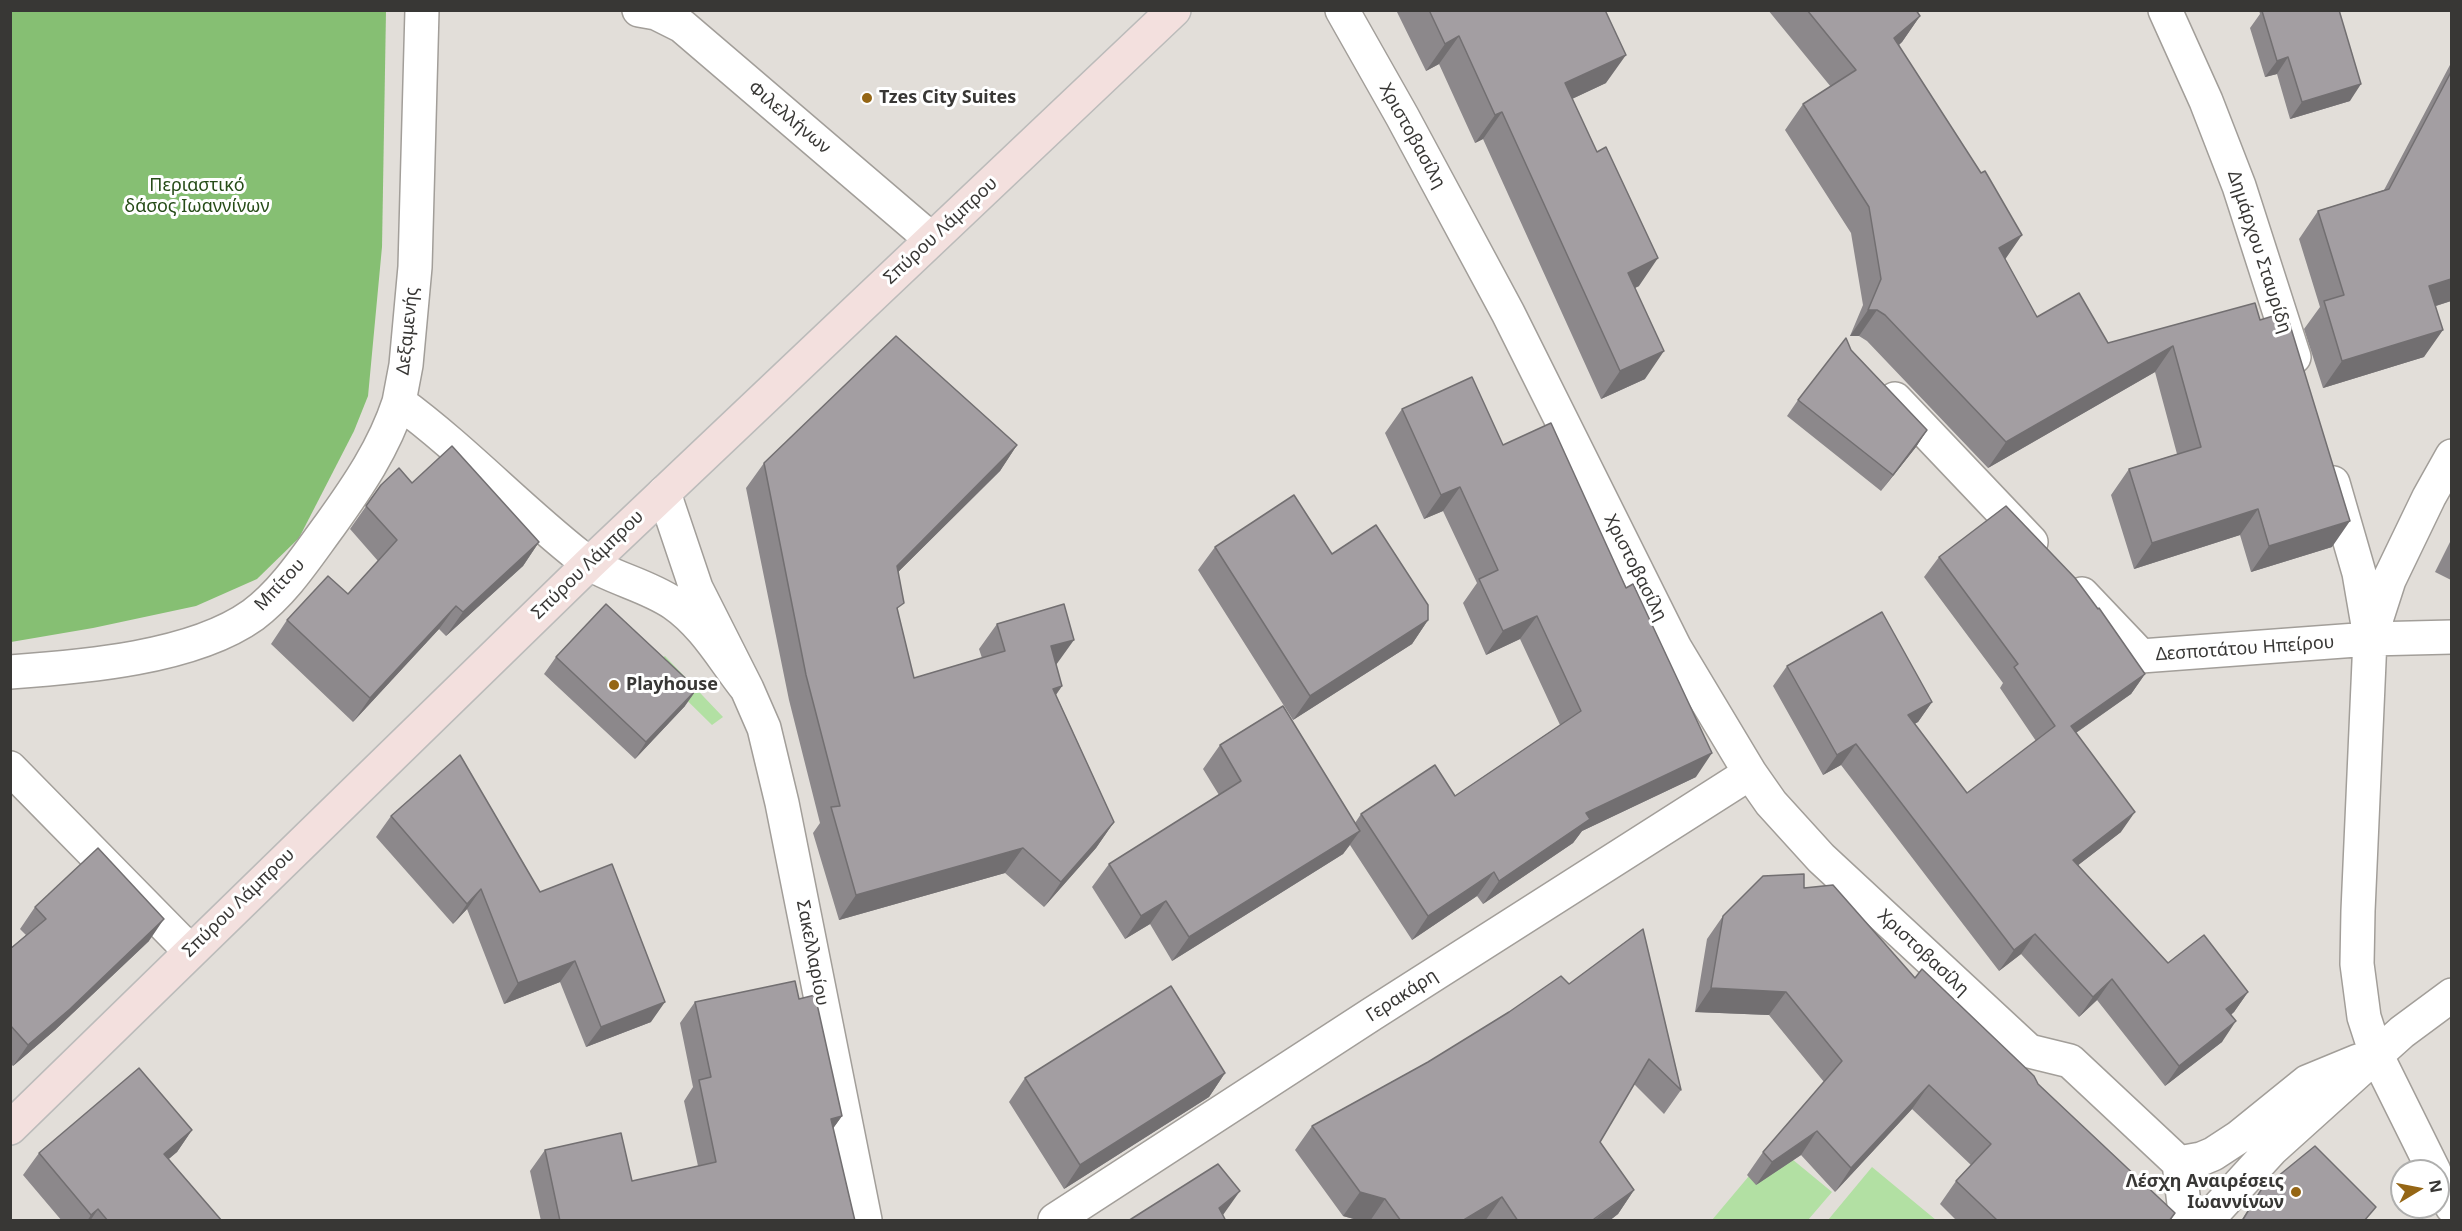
<!DOCTYPE html>
<meta charset="utf-8">
<style>
body{margin:0}
#map{position:relative;width:2462px;height:1231px;overflow:hidden;background:#e2ded9;font-family:"Noto Sans",sans-serif}
canvas{display:block}
.frame{position:absolute;inset:0;border:12px solid #383735;pointer-events:none}
.north{position:absolute;left:2390px;top:1159px;width:60px;height:60px;box-sizing:border-box;background:#fff;border:2px solid #afafae;border-radius:50%;rotate:80deg;font-size:16px;font-weight:700;line-height:24px;text-align:center;color:#383735}
.north::after{content:'';display:block;margin:auto;width:21px;height:27px;background:#956615;clip-path:polygon(50% 0,100% 100%,50% 72%,0 100%)}
</style>
<div id="map">
<canvas width="2462" height="1231"></canvas>
<div class="frame"></div>
<div class="north">N</div>
</div>
<script>
const context = document.querySelector('canvas').getContext('2d');
context.lineJoin = 'round';
function fillPath(path, color) {
  context.fillStyle = color;
  context.fill(path, 'evenodd');
}
function trace(path, color, width, dash) {
  context.strokeStyle = color;
  context.lineWidth = width;
  context.lineCap = dash ? 'butt' : 'round';
  context.setLineDash(dash || []);
  context.stroke(path);
}
function drawText(font, color, halo, rows, align = 'center') {
  context.font = font + ' "Noto Sans",sans-serif';
  context.lineWidth = 6;
  context.setLineDash([]);
  context.textBaseline = 'middle';
  context.strokeStyle = halo;
  context.fillStyle = color;
  for (const [text, x, y, turn = 0] of rows) {
    context.save();
    context.translate(x, y);
    context.rotate((+turn || 0) * Math.PI / 180);
    context.textAlign = isNaN(turn) ? turn : align;
    if (halo) context.strokeText(text, 0, 0);
    context.fillText(text, 0, 0);
    context.restore();
  }
}
const green = new Path2D(`
 M665 656 723 717 712 725 652 666Z
 M1775 1145 1832 1192 1808 1220H1712Z
 M1872 1167 1936 1220H1828Z`);
const forest = new Path2D(`
 M11 10 386 11 382 247 368 396 354 431 299 538 257 579 196 606 93 628 11 642Z`);
const minor = new Path2D(`
 M422 10 415 267 406 365 399 402C463 449 517 507 579 556 607 578 643 583 673 603 705 625 723 659 747 689
 M639 10 656 13 682 26 931 239
 M1342 10 1402 116 1508 313 1675 648 1750 773 1771 803 1821 858 2029 1051 2070 1061 2179 1163
 M2165 10 2206 101 2239 186 2294 357
 M1895 399 2031 542
 M2333 483 2359 573 2369 631
 M664 493 696 588 747 689 764 728 782 803 865 1220
 M2082 594 2141 656 2370 639 2452 637
 M10 672C82 667 193 658 253 615 285 591 307 556 330 525 358 486 384 448 399 402
 M10 768 190 951
 M2179 1163 2201 1159 2213 1154 2239 1137 2307 1082 2358 1061
 M2179 1163 2186 1220
 M2434 1171 2376 1054 2364 1017 2357 964 2358 911 2370 639 2389 580 2429 497 2452 456
 M2438 1180 2452 1207
 M1055 1220 1372 1014 1750 773
 M2207 1220 2271 1150 2402 1032 2452 995`);
const major = new Path2D(`
 M10 1128 589 564 1174 10`);
const wall = new Path2D(`
 M1396 10H1605L1606 83 1572 99 1639 286 1635 288 1645 379 1601 399 1483 139 1475 143 1439 64 1426 71Z
 M1768 10H1916L1920 16 1902 42 1899 45 2005 259 2037 317 2108 343 2260 320 2332 547 2251 572 2240 535 2134 569 2111 495 2129 469 2177 454 2155 372 1988 468 1867 341 1859 336H1850L1863 305 1851 233 1785 130 1803 104 1831 87Z
 M2259 10H2339L2350 101 2290 119 2277 74 2265 77 2250 28 2260 14Z
 M2451 63V301L2436 306 2424 357 2323 388 2304 329 2320 307 2299 239 2318 211 2384 190Z
 M1851 350 1927 430 1916 447 1881 491 1787 416 1798 400Z
 M1402 409 1503 445 1696 777 1582 831 1573 843 1483 904 1477 896 1412 940 1350 845 1343 854 1172 961 1150 924 1125 939 1092 887 1109 864 1219 795 1203 769 1220 745 1355 823 1361 814 1455 796 1560 725 1520 639 1486 655 1463 603 1477 583 1443 511 1424 519 1385 433Z
 M1017 445 1000 471 898 572V612L914 678 982 658 979 649 997 624 1056 665 1062 686 1056 695 1114 822 1096 848 1044 907 1005 873 839 920 813 833 820 823 789 700 746 488 764 463Z
 M412 483 539 542 523 566 446 636 439 629 353 722 271 644 287 620 348 594 378 561 350 529 381 485Z
 M2451 540V580L2435 572Z
 M1215 547 1332 554 1428 620 1412 644 1293 720 1198 570Z
 M1939 557 2145 674 2131 694 2076 733 2121 832 2078 865 2168 963 2248 992 2234 1012 2231 1015 2222 1042 2165 1086 2097 1000 2079 1017 2021 954 1999 971 1841 765 1823 775 1773 686 1787 666 1932 702 1918 722 1914 724 1967 793 2036 741 2000 688 2003 683 1924 577Z
 M556 657 685 706 635 759 544 674Z
 M391 816 540 892 651 1022 586 1047 560 982 504 1004 467 909 453 924 376 837Z
 M1804 888 1915 978 2038 1084 2175 1213 2170 1221H1957L1940 1204 1956 1181 1971 1165 1912 1109 1835 1192 1801 1155 1756 1185 1747 1175 1763 1152 1824 1082 1769 1015 1695 1012 1707 939 1723 916Z
 M35 907 149 941 55 1030 13 1066 10 1063V949L26 935 20 929Z
 M1643 929 1681 1090 1664 1114 1634 1084 1600 1142 1634 1190 1618 1214 1609 1221H1361L1343 1216 1295 1150 1312 1126 1569 984Z
 M799 999 842 1116 833 1128 855 1221H541L530 1171 545 1150 632 1181 698 1166 684 1101 693 1087 680 1023 695 1002Z
 M1225 1073 1209 1097 1064 1189 1009 1102 1025 1078Z
 M192 1130 177 1152 168 1159 222 1221H62L23 1175 39 1153Z
 M2261 1190 2367 1221H2241Z`);
const shadedWall = new Path2D(`
 M1920 16 1902 42 1876 64 1894 38Z
 M1459 36 1439 64 1426 71 1445 44Z
 M1626 55 1606 83 1546 111 1565 83Z
 M2288 57 2277 74 2265 77 2277 61Z
 M2361 84 2350 101 2290 119 2302 102Z
 M1502 112 1483 139 1475 143 1495 115Z
 M2022 235 2004 261 1999 248Z
 M1658 258 1639 286 1609 300 1628 273Z
 M2451 279V301L2410 314 2429 286Z
 M1868 310H1877L1859 336H1850Z
 M2443 330 2424 357 2323 388 2342 361Z
 M2173 346 2155 372 1988 468 2006 442Z
 M1664 351 1645 379 1601 399 1620 371Z
 M1927 430 1916 447 1881 491 1893 475Z
 M1017 445 1000 471 879 591 897 566Z
 M1460 487 1443 511 1424 519 1441 495Z
 M2258 509 2240 535 2134 569 2152 543Z
 M2350 521 2332 547 2251 572 2269 546Z
 M539 542 523 566 446 636 463 612Z
 M456 606 439 629 353 722 370 698Z
 M1537 616 1520 639 1486 655 1503 631Z
 M1428 620 1412 644 1293 720 1310 696Z
 M1074 640 1056 665 1051 646Z
 M2145 674 2131 694 2057 746 2071 726Z
 M1062 686 1044 711 1053 689Z
 M697 689 685 706 635 759 646 742Z
 M1932 702 1918 722 1893 736 1908 715Z
 M1856 744 1841 765 1823 775 1837 755Z
 M1712 753 1696 777 1582 831 1573 843 1483 904 1499 881 1586 813Z
 M2135 812 2121 832 2059 880 2073 860Z
 M1114 822 1096 848 1044 907 1061 882Z
 M1360 831 1343 854 1172 961 1189 937Z
 M1023 848 1005 873 839 920 856 895Z
 M1494 872 1477 896 1412 940 1428 916Z
 M481 889 467 909 453 924 467 904Z
 M1166 901 1150 924 1125 939 1141 916Z
 M164 919 149 941 55 1030 13 1066 28 1045Z
 M2035 934 2021 954 1999 971 2014 950Z
 M575 961 560 982 504 1004 518 983Z
 M2112 979 2097 1000 2079 1017 2093 997Z
 M1711 988 1786 992 1769 1015 1695 1012Z
 M2248 992 2234 1012 2212 1029 2226 1009Z
 M665 1002 651 1022 586 1047 601 1027Z
 M2236 1021 2222 1042 2165 1086 2179 1066Z
 M1225 1073 1209 1097 1064 1189 1080 1165Z
 M1929 1085 1912 1109 1835 1192 1851 1168Z
 M842 1116 827 1137 831 1119Z
 M192 1130 177 1152 149 1176 164 1154Z
 M1817 1131 1801 1155 1756 1185 1772 1162Z
 M1634 1190 1618 1214 1609 1221H1593Z
 M1240 1191 1223 1215 1216 1221 1219 1208Z
 M1360 1192 1385 1199 1370 1221H1361L1343 1216Z
 M1502 1197 1485 1221H1462Z
 M98 1209 90 1221H87L91 1215Z`);
const building = new Path2D(`
 M1429 10H1605L1626 55 1565 83 1597 152 1606 147 1658 258 1628 273 1664 351 1620 371 1502 112 1495 115 1459 36 1445 44Z
 M1807 10H1916L1920 16 1894 38 1981 173 1985 171 2022 235 1999 248 2037 317 2079 293 2108 343 2255 303 2260 320 2286 312 2350 521 2269 546 2258 509 2152 543 2129 469 2201 447 2173 346 2006 442 1885 315 1877 310H1868L1881 279 1869 207 1803 104 1856 70Z
 M2264 10H2339L2361 84 2302 102 2288 57 2277 61 2262 11Z
 M2451 72V279L2429 286 2443 330 2342 361 2324 301 2344 295 2318 211 2389 189Z
 M896 336 1017 445 897 566 904 603 897 608 914 678 1005 651 997 624 1064 604 1074 640 1051 646 1062 686 1053 689 1114 822 1061 882 1023 848 856 895 831 807 840 806 806 675 764 463Z
 M1846 338 1851 350 1927 430 1893 475 1798 400Z
 M1472 377 1503 445 1551 423 1626 588 1633 584 1712 753 1586 813 1590 819 1499 881 1494 872 1428 916 1361 814 1435 765 1455 796 1581 711 1537 616 1503 631 1479 579 1498 570 1460 487 1441 495 1402 409Z
 M452 446 539 542 463 612 456 606 370 698 287 620 328 576 348 594 397 540 366 506 381 485 399 468 412 483Z
 M1294 495 1332 554 1376 525 1428 605V620L1310 696 1215 547Z
 M2006 506 2075 578 2098 609 2099 608 2145 674 2071 726 2135 812 2073 860 2168 963 2204 935 2248 992 2226 1009 2236 1021 2179 1066 2112 979 2093 997 2035 934 2014 950 1856 744 1837 755 1787 666 1882 612 1932 702 1908 715 1967 793 2055 726 2014 667 2018 664 1939 557Z
 M606 604 697 689 646 742 556 657Z
 M1283 706 1360 831 1189 937 1166 901 1141 916 1109 864 1241 781 1220 745Z
 M460 755 540 892 612 864 665 1002 601 1027 575 961 518 983 481 889 467 904 391 816Z
 M98 848 164 919 70 1009 28 1045 10 1025V949L46 919 35 907Z
 M1804 874V888L1833 885 1915 978 1922 969 2034 1076 2038 1084 2175 1213 2169 1221H1998L1956 1181 1991 1144 1929 1085 1851 1168 1817 1131 1772 1162 1763 1152 1842 1061 1786 992 1711 988 1723 916 1763 876Z
 M1643 929 1681 1090 1649 1059 1600 1142 1634 1190 1594 1219V1221H1518L1502 1197 1462 1221H1401L1385 1199 1360 1192 1312 1126 1428 1062 1509 1012 1561 976 1569 984Z
 M795 981 799 999 815 995 842 1116 831 1119 855 1221H560L545 1150 621 1133 632 1181 716 1162 699 1080 711 1077 695 1002Z
 M1171 986 1225 1073 1080 1165 1025 1078Z
 M139 1068 192 1130 164 1154 222 1221H108L98 1209 91 1215 39 1153Z
 M2315 1146 2376 1207 2364 1221H2242L2261 1190Z
 M1218 1164 1240 1191 1219 1208 1226 1221H1128Z`);
const markers = [
 [867,98,6,"#956615"],
 [614,685,6,"#956615"],
 [2296,1192,6,"#956615"]
];
const poiNames = [
 ["Tzes City Suites",879,98],
 ["Playhouse",626,685],
 ["Λέσχη Αναιρέσεις",2284,1182,"right"],
 ["Ιωαννίνων",2284,1203,"right"]
];
const streetNames = [
 ["Φιλελλήνων",789,118,40],
 ["Χριστοβασίλη",1412,136,61],
 ["Σπύρου Λάμπρου",941,231,-43],
 ["Δημάρχου Σταυρίδη",2259,252,72],
 ["Δεξαμενής",408,331,-84],
 ["Σπύρου Λάμπρου",588,565,-44],
 ["Χριστοβασίλη",1635,568,63],
 ["Μπίτου",280,585,-47],
 ["Δεσποτάτου Ηπείρου",2245,649,-4],
 ["Σπύρου Λάμπρου",239,903,-44],
 ["Σακελλαρίου",812,953,79],
 ["Χριστοβασίλη",1923,953,43],
 ["Γερακάρη",1402,996,-33]
];
const parkNames = [
 ["Περιαστικό",197,186],
 ["δάσος Ιωαννίνων",197,207]
];
fillPath(green, '#b2e0a3');
fillPath(forest, '#86bf73');
trace(minor, '#a29e99', 36);
trace(major, '#bbbbba', 36);
trace(minor, '#fff', 33);
trace(major, '#f3e0de', 33);
fillPath(wall, '#8c888b');
fillPath(shadedWall, '#726f71');
fillPath(building, '#a39ea2');
trace(building, '#726f71', 1.5);
for (const [x, y, r, color] of markers) {
  const dot = new Path2D();
  dot.arc(x, y, r, 0, 2 * Math.PI);
  context.fillStyle = color;
  context.fill(dot);
  trace(dot, '#fff', 2);
}
drawText('bold 18px', '#383735', '#fff', poiNames, 'left');
drawText('18px', '#383735', '#fff', streetNames);
drawText('18px', '#264c18', '#fff', parkNames);
</script>
